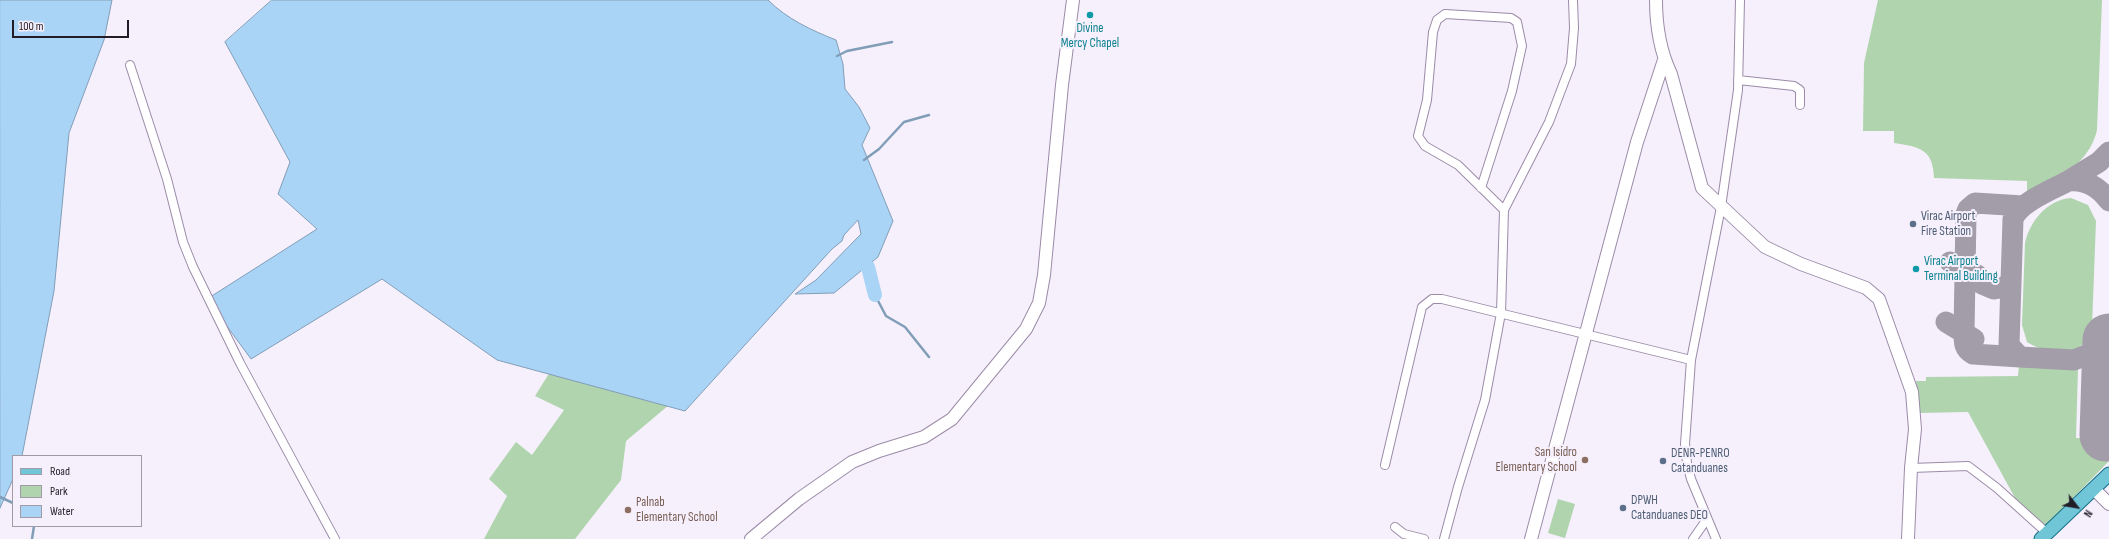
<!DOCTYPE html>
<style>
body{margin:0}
#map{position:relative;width:2109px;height:539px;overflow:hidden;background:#f6f0fc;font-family:"Sofia Sans Condensed",sans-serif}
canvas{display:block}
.legend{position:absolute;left:12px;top:455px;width:130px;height:72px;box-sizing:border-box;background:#f6f0fc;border:1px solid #a19ba7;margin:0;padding:5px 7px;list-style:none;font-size:12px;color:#221c27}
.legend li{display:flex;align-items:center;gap:8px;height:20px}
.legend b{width:20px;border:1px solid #a19ba7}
.north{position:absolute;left:2057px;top:487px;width:40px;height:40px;-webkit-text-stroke:3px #f6f0fc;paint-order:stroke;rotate:121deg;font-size:11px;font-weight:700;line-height:16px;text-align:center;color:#221c27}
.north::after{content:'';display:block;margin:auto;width:14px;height:18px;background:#221c27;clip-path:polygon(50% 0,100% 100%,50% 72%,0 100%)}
.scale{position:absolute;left:12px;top:20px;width:117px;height:18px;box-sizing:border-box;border:2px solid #221c27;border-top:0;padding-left:5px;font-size:12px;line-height:14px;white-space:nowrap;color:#221c27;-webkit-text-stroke:3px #f6f0fc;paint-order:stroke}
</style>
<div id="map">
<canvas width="2109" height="539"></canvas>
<ul class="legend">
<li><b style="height:5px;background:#70c5d7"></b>Road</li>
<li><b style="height:11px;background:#b0d4ae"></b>Park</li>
<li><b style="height:11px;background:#aad4f5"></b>Water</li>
</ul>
<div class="north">N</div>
<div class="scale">100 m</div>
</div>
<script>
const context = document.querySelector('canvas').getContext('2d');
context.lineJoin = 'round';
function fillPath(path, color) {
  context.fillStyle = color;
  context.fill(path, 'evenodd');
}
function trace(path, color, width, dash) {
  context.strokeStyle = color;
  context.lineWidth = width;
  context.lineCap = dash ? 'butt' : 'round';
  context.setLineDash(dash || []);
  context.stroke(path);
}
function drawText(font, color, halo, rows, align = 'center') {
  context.font = font + ' "Sofia Sans Condensed",sans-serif';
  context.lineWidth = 4;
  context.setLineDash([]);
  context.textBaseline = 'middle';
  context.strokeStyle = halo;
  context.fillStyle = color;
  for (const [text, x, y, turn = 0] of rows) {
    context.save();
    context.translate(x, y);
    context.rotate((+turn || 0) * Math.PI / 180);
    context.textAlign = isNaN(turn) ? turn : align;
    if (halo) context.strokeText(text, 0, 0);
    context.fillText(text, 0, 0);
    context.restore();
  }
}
const green = new Path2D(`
 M1878 0H2102L2097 130C2094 143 2088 153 2078 163L2027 193V181L1934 178C1933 149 1920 147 1894 143V131H1863L1864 63Z
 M2071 198 2088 205 2096 221 2092 327C2090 333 2087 339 2083 344 2069 357 2042 352 2027 342L2022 325 2025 243C2030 221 2047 200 2071 198Z
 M2019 365 2078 369 2076 438 2109 439V461L2045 527 2015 498 1968 412 1918 413 1916 381H1926V377L2018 376Z
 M550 372 669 405 626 441 621 480 575 539H484L507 496 489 479 516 442 532 455 564 410 535 396Z
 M1558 499 1575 504 1565 538 1548 533Z`);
const water = new Path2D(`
 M0 0H112L104 40 69 133 54 291 22 456H13V479L0 508Z
 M272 0H768C787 19 811 30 836 40L843 64 845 89 859 107 870 128 862 145 893 221 878 257 834 293 795 294 816 280 861 234 858 220 844 235 842 241 832 249 685 411 497 360 382 279 251 359 207 299 317 229 278 194 290 162 225 42Z`);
const stream = new Path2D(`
 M837 56 847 51 892 42
 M864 160 879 149 904 122 929 115
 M875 295 886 316 905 327 929 357
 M0 497 13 503
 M32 539 34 526`);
const river = new Path2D(`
 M865 250 861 262 868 267 875 295`);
const taxiway = new Path2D(`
 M2068 181 2099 162 2109 152
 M1950 262 1977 275 1982 284 1994 289 2005 287 2011 281
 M1946 322 1974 339
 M2109 346 2074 360 2020 357 2009 345 2013 219C2020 202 2052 190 2068 181 2086 179 2099 187 2109 201
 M2020 357 1973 354C1964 349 1964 343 1964 333L1966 214 1968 209 1975 203 2023 206`);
const runway = new Path2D(`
 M2106 435 2109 340`);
const street = new Path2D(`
 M130 65 167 179 183 242 193 267 240 363 335 539
 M1738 80 1794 86 1800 90V105
 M1481 188 1512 91 1522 46 1517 22 1511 18 1445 14 1437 20 1433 32 1427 100 1418 136 1425 146 1458 165 1504 210
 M1385 465 1422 307 1432 299H1442L1691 360
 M1911 468 1968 466 1997 488 2047 533
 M1395 527 1404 534 1424 539
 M1444 539 1458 487 1485 400 1501 313 1504 210 1549 122 1571 64 1574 28 1573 0
 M1693 539 1707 519
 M1716 539 1691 479 1687 463 1685 444 1691 360 1721 207 1738 90 1740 0`);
const secondary = new Path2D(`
 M1656 0C1656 26 1660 51 1671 74L1702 188 1765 247 1801 264 1866 288 1879 299 1912 392 1915 429 1911 468 1908 539
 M2094 489 2109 504
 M751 539 799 499 852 462 879 451 924 437 952 419 1026 329 1039 303 1044 275 1062 85 1073 0
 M1531 539 1637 142 1664 60`);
const primary = new Path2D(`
 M2041 539 2109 474`);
const markers = [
 [1090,15,4,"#0f9aa8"],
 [1913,224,4,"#5c6f8a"],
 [1916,269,4,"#0f9aa8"],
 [1585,460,4,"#8d6e63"],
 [1663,461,4,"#5c6f8a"],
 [1623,508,4,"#5c6f8a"],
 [628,510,4,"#8d6e63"]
];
const cultureNames = [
 ["Divine",1090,29],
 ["Mercy Chapel",1090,44],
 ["Virac Airport",1924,262,"left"],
 ["Terminal Building",1924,277,"left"]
];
const serviceNames = [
 ["Virac Airport",1921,217],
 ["Fire Station",1921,232],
 ["DENR-PENRO",1671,454],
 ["Catanduanes",1671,469],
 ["DPWH",1631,501],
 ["Catanduanes DEO",1631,516]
];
const educationNames = [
 ["San Isidro",1577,453],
 ["Elementary School",1577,468],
 ["Palnab",636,503,"left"],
 ["Elementary School",636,518,"left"]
];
fillPath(green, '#b0d4ae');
fillPath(water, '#aad4f5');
trace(water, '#819db7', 1);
trace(stream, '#819db7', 2.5);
trace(river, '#aad4f5', 14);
trace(taxiway, '#a39da9', 21);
trace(runway, '#a39da9', 53);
trace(street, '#9b8ba8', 10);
trace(secondary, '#9b8ba8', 14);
trace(primary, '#177088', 15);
trace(street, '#fff', 8);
trace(secondary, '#fff', 12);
trace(primary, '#70c5d7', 13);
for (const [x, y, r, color] of markers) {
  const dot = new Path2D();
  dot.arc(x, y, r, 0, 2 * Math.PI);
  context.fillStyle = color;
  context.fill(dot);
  trace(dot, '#f6f0fc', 1.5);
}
drawText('13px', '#0d838f', '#f6f0fc', cultureNames);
drawText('13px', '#4e5e75', '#f6f0fc', serviceNames, 'left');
drawText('13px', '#785e54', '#f6f0fc', educationNames, 'right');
</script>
